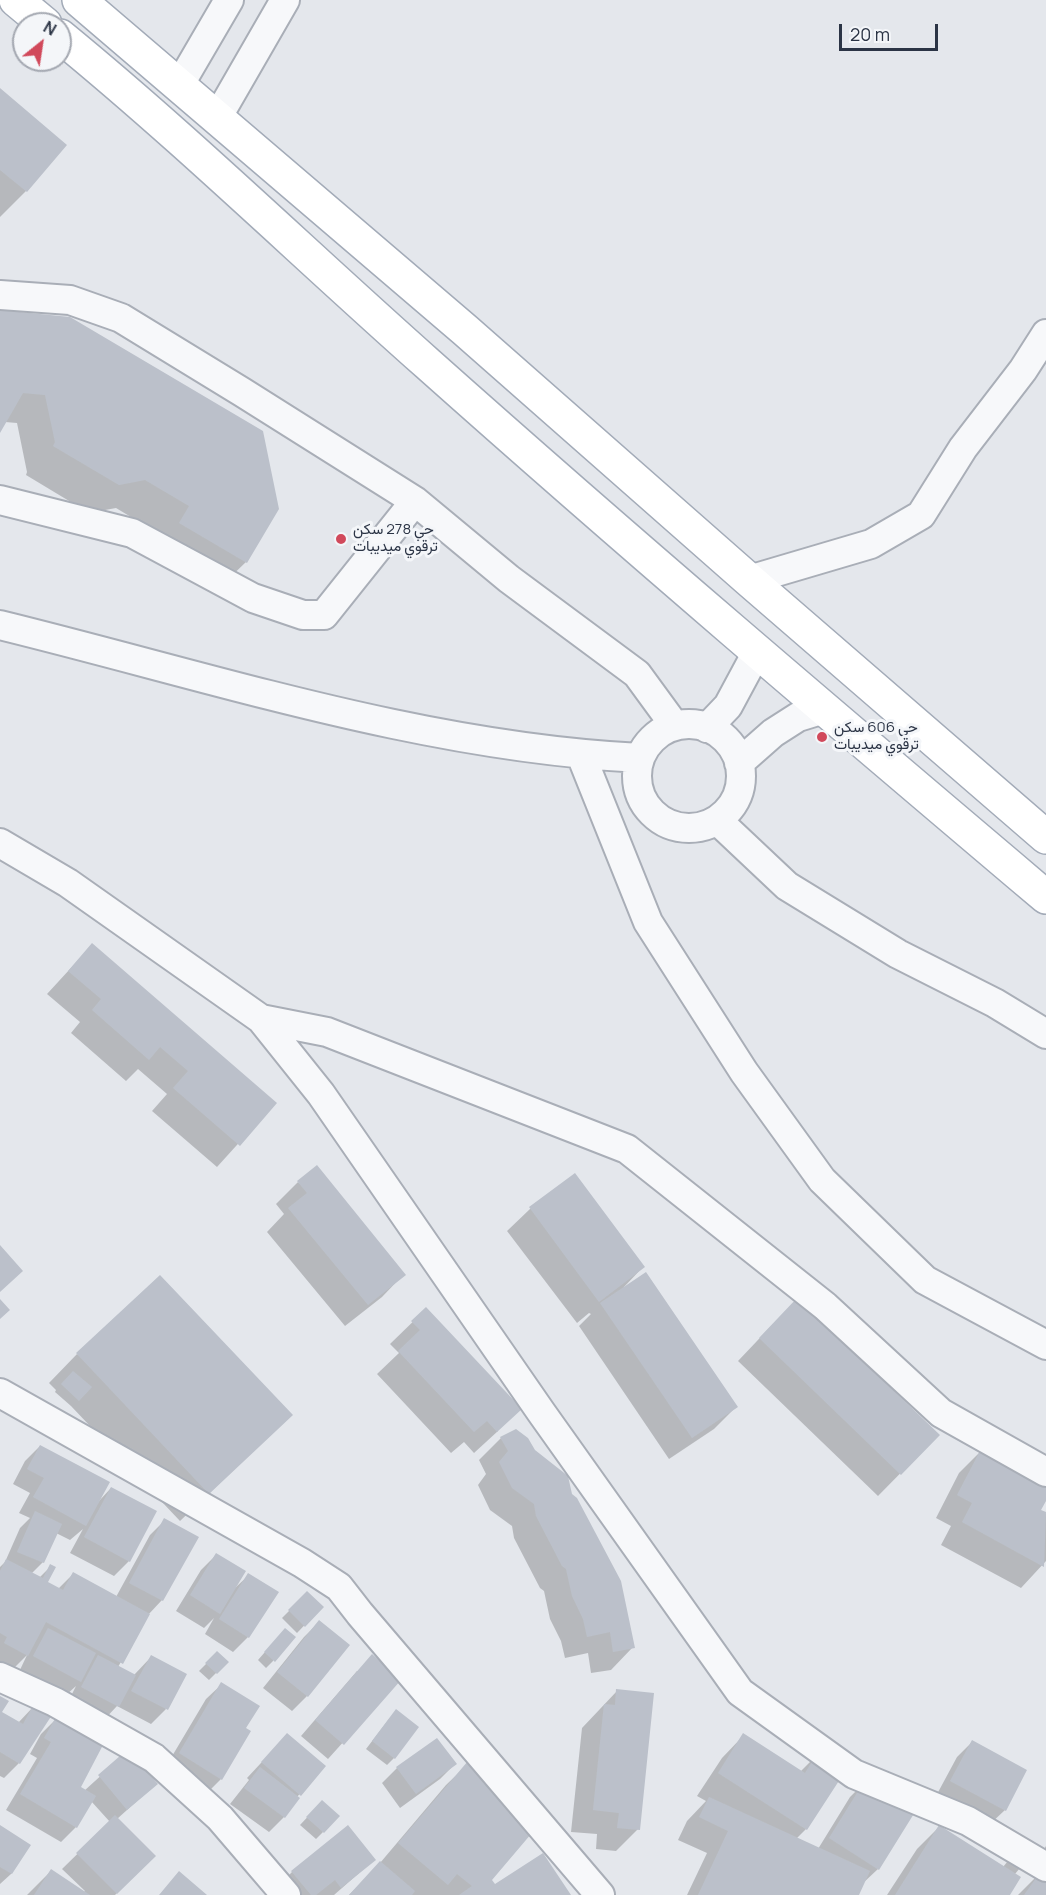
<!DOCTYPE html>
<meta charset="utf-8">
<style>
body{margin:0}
#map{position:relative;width:1046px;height:1895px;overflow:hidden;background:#e4e7ec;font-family:Manrope,sans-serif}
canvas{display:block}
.north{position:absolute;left:12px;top:12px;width:60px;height:60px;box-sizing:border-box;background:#f4f6f9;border:2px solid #a4a8b1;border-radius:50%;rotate:30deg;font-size:16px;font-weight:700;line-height:24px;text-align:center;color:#2b3445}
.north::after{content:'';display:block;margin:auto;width:21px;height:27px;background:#d1495b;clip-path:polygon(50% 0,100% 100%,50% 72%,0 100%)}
.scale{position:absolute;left:839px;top:24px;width:99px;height:27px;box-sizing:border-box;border:3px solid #2b3445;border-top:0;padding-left:8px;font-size:18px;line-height:21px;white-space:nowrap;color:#2b3445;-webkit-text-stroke:4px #f4f6f9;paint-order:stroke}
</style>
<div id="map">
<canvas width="1046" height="1895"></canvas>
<div class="north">N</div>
<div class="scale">20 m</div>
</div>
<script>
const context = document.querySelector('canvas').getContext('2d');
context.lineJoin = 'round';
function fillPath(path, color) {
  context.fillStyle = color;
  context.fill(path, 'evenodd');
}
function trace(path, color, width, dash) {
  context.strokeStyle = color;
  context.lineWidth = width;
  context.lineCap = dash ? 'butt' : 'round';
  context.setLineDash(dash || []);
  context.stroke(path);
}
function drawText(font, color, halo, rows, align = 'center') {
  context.font = font + ' Manrope,Vazirmatn,sans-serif';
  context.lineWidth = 6;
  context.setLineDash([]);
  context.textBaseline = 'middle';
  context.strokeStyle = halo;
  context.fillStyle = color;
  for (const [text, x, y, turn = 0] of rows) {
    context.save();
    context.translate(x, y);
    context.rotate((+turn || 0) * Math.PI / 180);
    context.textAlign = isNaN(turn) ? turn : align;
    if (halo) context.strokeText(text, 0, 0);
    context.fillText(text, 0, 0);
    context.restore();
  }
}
const shadow = new Path2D(`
 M0 90 65 145 26 191 0 217Z
 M0 312 246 562 217 590 161 535 116 508 89 513 26 475 27 472 17 423 5 422 0 430Z
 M92 945 275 1103 217 1167 152 1111 167 1094 138 1069 126 1081 71 1033 80 1022 47 994Z
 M574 1175 643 1267 624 1287 736 1407 714 1429 669 1459 579 1326 591 1314 589 1313 577 1323 507 1231 530 1209Z
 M298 1182 404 1274 382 1297 345 1326 267 1232 284 1214 276 1204Z
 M426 1309 498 1431 474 1453 464 1442 451 1453 377 1374 399 1353 390 1344Z
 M775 1322 938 1435 878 1496 738 1361Z
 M77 1354 262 1443 180 1521 71 1406 55 1392 56 1390 49 1383Z
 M501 1438 534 1451 633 1647 611 1670 591 1673 588 1653 565 1658 561 1641 550 1619 544 1591 540 1588 514 1538 512 1526 490 1510 478 1485 486 1474 479 1460Z
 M40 1446 99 1501 111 1488 129 1561 114 1576 70 1553 83 1529 70 1540 56 1533 43 1562 31 1574 39 1578 51 1566 46 1583 58 1589 73 1574 116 1597 150 1535 165 1520 162 1600 148 1615 118 1667 134 1675 151 1657 166 1709 151 1724 117 1706 103 1721 68 1702 76 1686 65 1696 19 1672 27 1655 12 1670 0 1664V1567L5 1562 20 1528 30 1518 19 1513 30 1493 13 1484 25 1461Z
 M981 1451 1046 1498 1039 1510 1046 1514V1561L1021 1588 941 1545 951 1526 936 1518 959 1473Z
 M216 1555 236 1587 249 1575 248 1637 233 1652 205 1634 214 1618 204 1628 176 1611 201 1570Z
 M307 1593 322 1607 297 1633 282 1618Z
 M319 1622 348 1645 307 1696 292 1711 263 1688 304 1637Z
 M278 1637 273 1661 266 1668 258 1660Z
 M217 1653 227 1662 209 1680 199 1671Z
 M357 1671 399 1680 328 1759 301 1736Z
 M222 1684 244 1728 221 1779 206 1794 165 1768 206 1699Z
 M617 1691 638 1829 616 1851 596 1849 597 1834 571 1832 582 1728Z
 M0 1698V1713L18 1723 34 1706 19 1763 4 1778 0 1776Z
 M56 1719 79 1788 84 1791 128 1751 156 1784 117 1819 154 1856 115 1895H27L51 1871 84 1892 85 1891 62 1869 110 1822 91 1801 76 1827 61 1842 6 1810 37 1758 30 1754 41 1734Z
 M389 1719 394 1758 387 1765 366 1749Z
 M287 1735 324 1766 297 1797 284 1817 269 1832 230 1804 249 1780 247 1778Z
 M744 1735 800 1772 818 1754 806 1829 796 1839 818 1849 850 1797 865 1782 878 1869 862 1884 857 1895H687L707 1853 678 1840 687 1821 706 1801 697 1796 722 1758Z
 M437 1740 455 1764 440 1779 400 1808 382 1783 397 1768Z
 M972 1742 1005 1810 989 1825 936 1796 957 1757Z
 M469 1763 490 1879 494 1886 569 1895H349L380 1863 446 1785Z
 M315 1809 323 1832 316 1839 300 1825Z
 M0 1826 29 1845 11 1874 0 1884Z
 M939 1827 1003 1867 1012 1856 1029 1857 1015 1874 1008 1895H887L917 1849Z
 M1046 1846V1895H1018L1044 1869 1035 1864Z
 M374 1860 334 1895H284L277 1887 292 1872Z`);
const building = new Path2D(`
 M0 88 67 145 27 192 0 170Z
 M0 310 70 317 263 431 279 509 247 563 179 523 189 506 145 480 119 485 53 446 55 442 45 395 23 393 0 433Z
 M92 943 277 1103 240 1146 173 1088 188 1071 160 1047 149 1060 92 1010 101 999 68 971Z
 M317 1165 406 1275 368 1305 288 1208 307 1193 297 1181Z
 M575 1173 645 1267 599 1302 529 1207Z
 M0 1245 23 1271 0 1292Z
 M646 1272 738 1407 692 1438 600 1303Z
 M160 1275 293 1415 209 1494 76 1353Z
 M797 1298 940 1435 901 1475 759 1338Z
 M0 1299 10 1310 0 1319Z
 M426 1307 522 1409 497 1432 487 1421 474 1432 398 1351 420 1330 411 1321Z
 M73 1371 92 1387 79 1401 61 1384Z
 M516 1429 528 1438 535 1450 568 1476 572 1494 577 1498 621 1581 635 1648 613 1652 610 1632 587 1637 583 1619 572 1596 566 1569 562 1566 536 1516 534 1504 512 1488 499 1462 508 1451 500 1437Z
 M40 1445 110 1482 86 1526 33 1497 44 1478 27 1469Z
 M981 1449 1046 1484V1501L1041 1510 1046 1512 1044 1567 962 1522 972 1503 957 1495Z
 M111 1487 157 1511 130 1562 84 1537Z
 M35 1511 62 1524 44 1563 17 1552Z
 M164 1518 199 1537 163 1601 129 1583Z
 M216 1553 246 1571 220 1614 190 1595Z
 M6 1559 43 1578 50 1564 56 1567 48 1582 63 1590 73 1572 150 1614 123 1664 46 1622 28 1656 4 1643 7 1637 0 1633V1571Z
 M248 1573 279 1592 249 1638 219 1619Z
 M307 1591 324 1607 305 1627 288 1610Z
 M319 1620 350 1645 308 1697 277 1672Z
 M48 1628 96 1653 81 1682 33 1656Z
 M285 1628 296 1637 275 1662 264 1652Z
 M217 1651 229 1662 217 1674 205 1663Z
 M372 1654 401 1680 344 1745 315 1720Z
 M98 1655 136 1675 119 1707 81 1687Z
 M151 1655 187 1674 168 1710 131 1691Z
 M221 1682 260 1706 246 1728 251 1731 222 1780 179 1753Z
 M616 1689 654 1693 640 1830 617 1828 619 1813 593 1810 604 1704 615 1705Z
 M0 1696 9 1701 2 1712 23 1724 34 1704 52 1715 20 1764 0 1752Z
 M396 1709 419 1727 395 1759 372 1741Z
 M56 1717 103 1745 81 1787 96 1796 77 1828 20 1794 51 1742 44 1738Z
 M287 1733 326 1766 301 1796 261 1762Z
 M743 1733 805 1773 818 1752 846 1770 807 1830 718 1773Z
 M437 1738 457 1764 416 1794 396 1767Z
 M972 1740 1027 1770 1006 1811 950 1781Z
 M128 1749 158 1784 127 1810 98 1775Z
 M468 1761 537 1827 492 1880 495 1884 543 1853 571 1895H459L472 1886 457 1874 448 1885 398 1843Z
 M260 1767 300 1798 285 1818 244 1788Z
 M865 1780 915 1812 879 1870 829 1838Z
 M709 1797 870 1871 859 1895H698L728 1831 699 1817Z
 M322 1800 340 1816 324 1833 306 1817Z
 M115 1815 156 1856 117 1894 76 1853Z
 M0 1825 31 1845 12 1874 0 1867Z
 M348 1825 376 1860 341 1888 335 1880 316 1895H311L291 1871Z
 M939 1825 1021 1877 1010 1895H895Z
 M380 1861 415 1891 412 1895H349Z
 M1044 1867 1046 1868V1895H1024Z
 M51 1869 90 1895H34Z
 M179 1871 207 1895H159Z`);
const street = new Path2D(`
 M180 84 229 0
 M217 118 285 0
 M0 295 70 300 121 318 242 392 415 501 509 579 637 674 675 726
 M0 500 132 533 253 598 303 615H324L415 501
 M749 580 871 544 921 515 963 448 1023 370 1046 334
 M0 625C212 677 421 747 640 758
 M637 776a52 52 0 1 1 104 0a52 52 0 1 1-104 0Z
 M707 728 728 706 757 652
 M581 755 648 922 744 1072 822 1180 925 1280 1046 1345
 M739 763 773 733 798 717 824 709
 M717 820 787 886 898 954 995 1003 1046 1034
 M0 843 68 883 261 1019 321 1094 541 1412 740 1692 854 1774 968 1821 1046 1867
 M261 1019 327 1032 627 1149 825 1306 941 1413 1046 1472
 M0 1393 302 1563 339 1587 360 1614 600 1895
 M0 1677 55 1702 154 1758 220 1818 286 1895`);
const primary = new Path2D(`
 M16 0 45 24
 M79 0 465 330 749 580 1046 837
 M60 36C187 140 305 255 428 364 631 545 838 721 1046 897`);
const markers = [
 [341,539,6,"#d1495b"],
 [822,737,6,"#d1495b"]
];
const poiNames = [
 ["حي 278 سكن",353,530],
 ["ترقوي ميديبات",353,547],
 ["حي 606 سكن",834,728],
 ["ترقوي ميديبات",834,745]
];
fillPath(shadow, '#0003');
fillPath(building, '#bbc0ca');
trace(street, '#a9aeb7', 32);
trace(primary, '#a3abb8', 36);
trace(street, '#f7f8fa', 28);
trace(primary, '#fff', 33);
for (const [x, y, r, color] of markers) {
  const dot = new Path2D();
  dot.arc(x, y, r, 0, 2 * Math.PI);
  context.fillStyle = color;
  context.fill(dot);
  trace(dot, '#f4f6f9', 2);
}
drawText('15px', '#2b3445', '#f4f6f9', poiNames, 'left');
</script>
